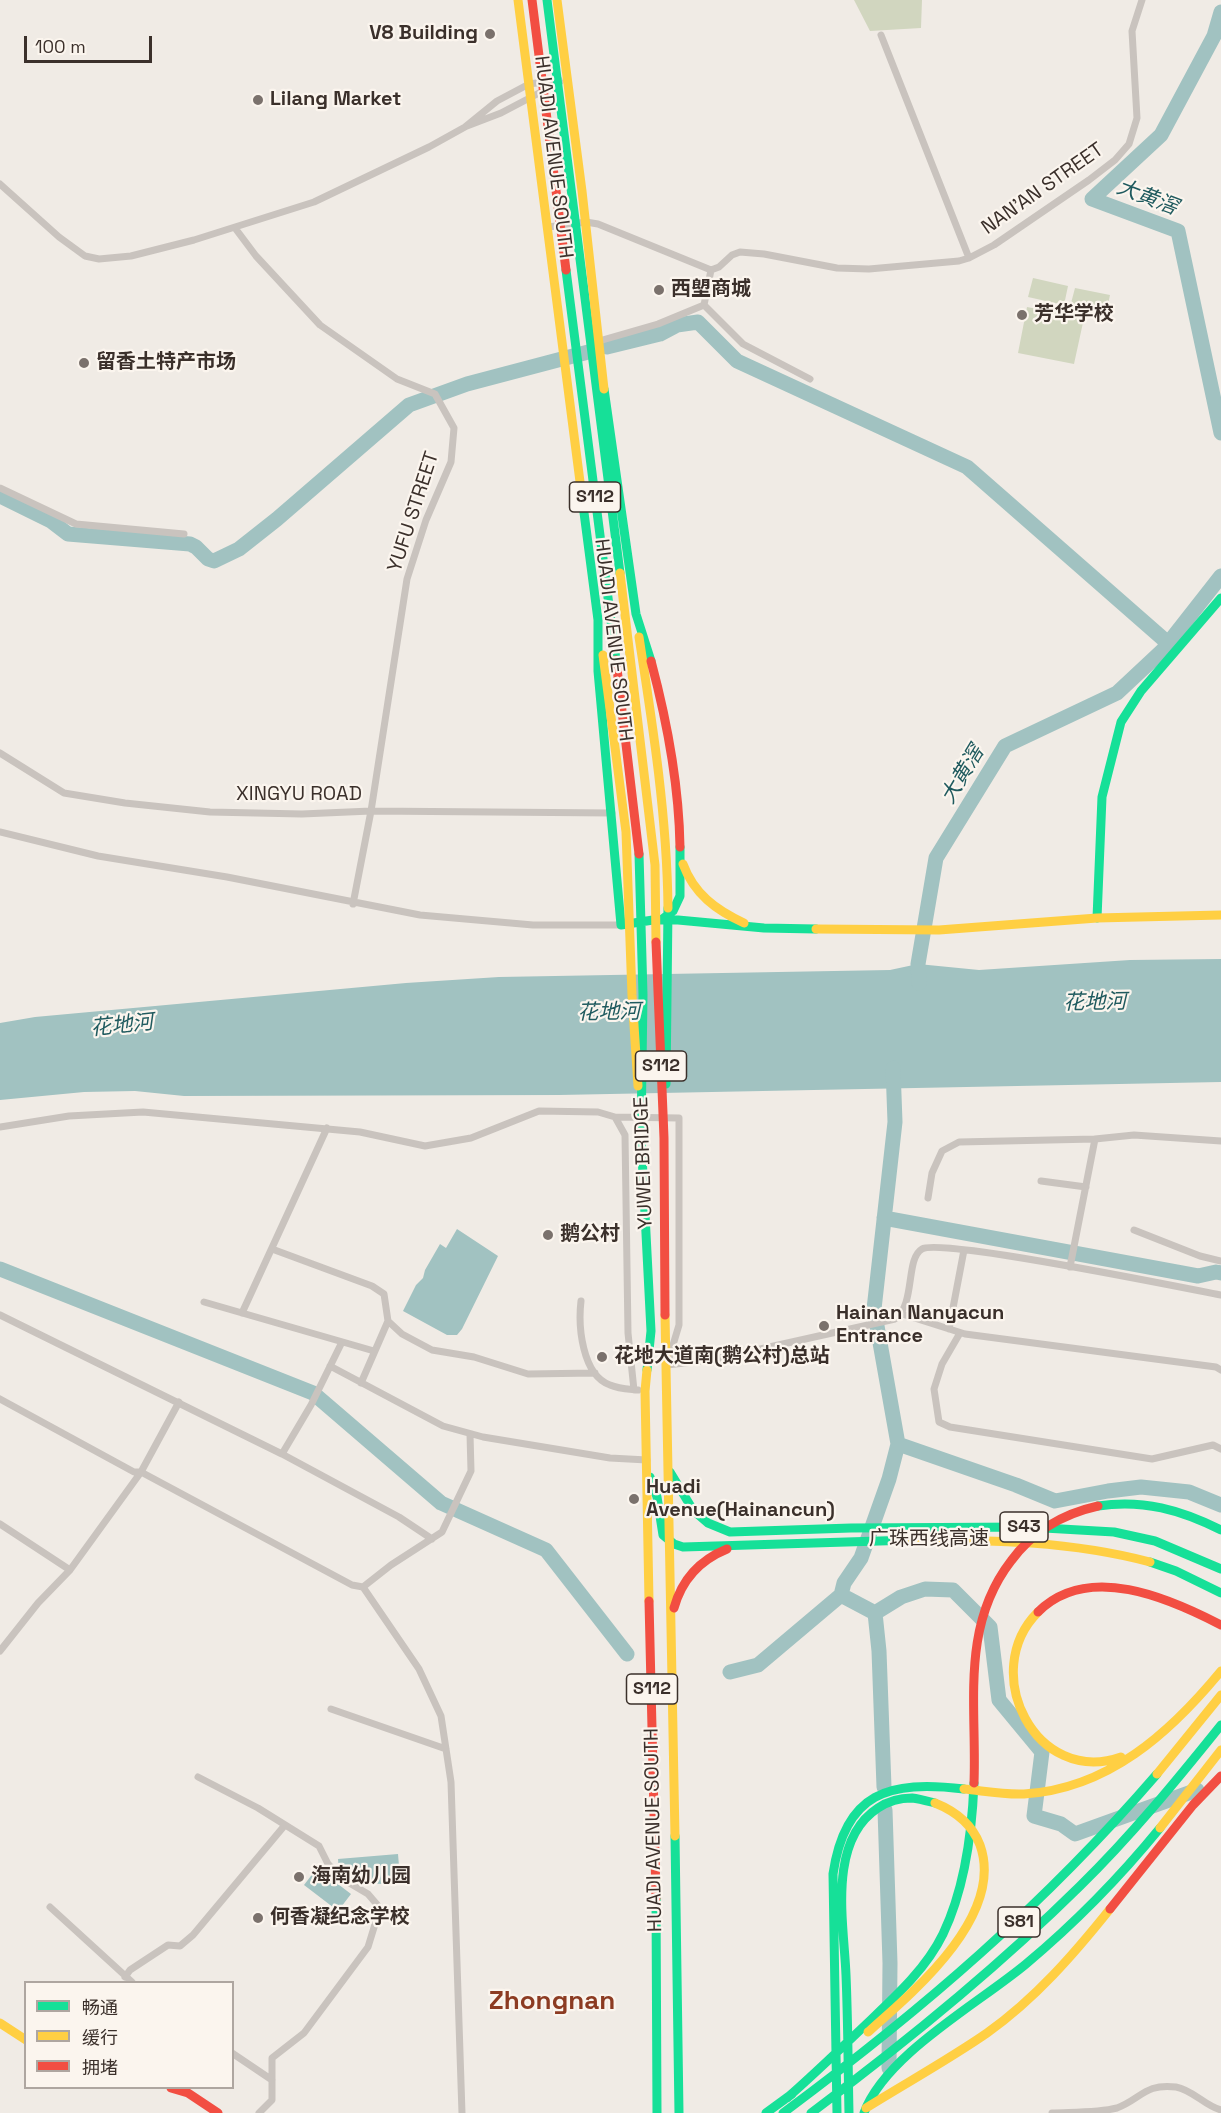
<!DOCTYPE html>
<meta charset="utf-8">
<style>
body{margin:0}
#map{position:relative;width:1221px;height:2113px;overflow:hidden;background:#f0ebe5;font-family:"Space Grotesk","Noto Sans SC",sans-serif}
canvas{display:block}
.legend{position:absolute;left:24px;top:1981px;width:210px;height:108px;box-sizing:border-box;background:#fbf5ee;border:2px solid #aea6a0;margin:0;padding:8px 10px;list-style:none;font-size:18px;color:#3b302b}
.legend li{display:flex;align-items:center;gap:12px;height:30px}
.legend b{width:30px;border:2px solid #aea6a0}
.scale{position:absolute;left:24px;top:36px;width:128px;height:27px;box-sizing:border-box;border:3px solid #3b302b;border-top:0;padding-left:8px;font-size:18px;line-height:21px;white-space:nowrap;color:#3b302b;-webkit-text-stroke:4px #fbf5ee;paint-order:stroke}
</style>
<div id="map">
<canvas width="1221" height="2113"></canvas>
<ul class="legend">
<li><b style="height:8px;background:#16e098"></b>畅通</li>
<li><b style="height:8px;background:#ffcf43"></b>缓行</li>
<li><b style="height:8px;background:#f24e42"></b>拥堵</li>
</ul>
<div class="scale">100 m</div>
</div>
<script>
const context = document.querySelector('canvas').getContext('2d');
context.lineJoin = 'round';
function fillPath(path, color) {
  context.fillStyle = color;
  context.fill(path, 'evenodd');
}
function trace(path, color, width, dash) {
  context.strokeStyle = color;
  context.lineWidth = width;
  context.lineCap = dash ? 'butt' : 'round';
  context.setLineDash(dash || []);
  context.stroke(path);
}
function drawText(font, color, halo, rows, align = 'center') {
  context.font = font + ' "Space Grotesk","Noto Sans SC",sans-serif';
  context.lineWidth = 4.5;
  context.setLineDash([]);
  context.textBaseline = 'middle';
  context.strokeStyle = halo;
  context.fillStyle = color;
  for (const [text, x, y, turn = 0] of rows) {
    context.save();
    context.translate(x, y);
    context.rotate((+turn || 0) * Math.PI / 180);
    context.textAlign = isNaN(turn) ? turn : align;
    if (halo) context.strokeText(text, 0, 0);
    context.fillText(text, 0, 0);
    context.restore();
  }
}
const green = new Path2D(`
 M854 0H922L921 28 870 31Z
 M1033 278 1068 286 1064 305 1028 297Z
 M1075 288 1110 295 1106 314 1070 307Z
 M1027 307 1084 318 1074 364 1018 353Z`);
const water = new Path2D(`
 M1221 959V1082L559 1095 184 1096 135 1091 84 1092 0 1100V1023L35 1017 406 983 499 977 890 970 918 964 979 970 1130 960Z
 M457 1229 498 1256 462 1329 457 1335H447L403 1311 416 1285 423 1278 425 1270 440 1244 446 1248Z
 M398 1854 399 1866 384 1884C365 1884 355 1881 339 1871L338 1859Z
 M317 1868 351 1894 338 1911 304 1885Z`);
const river = new Path2D(`
 M1221 12 1214 36 1161 135 1092 199 1178 231 1221 433
 M607 347 660 334 677 325 698 322 737 361 967 467 1169 644
 M0 496 51 521 68 534 190 544 196 547 208 559 214 561 239 549 277 519 409 405 467 384 592 351
 M919 983 918 964 936 858 1005 746 1117 693 1163 650 1221 576
 M884 1218 1198 1276 1216 1272 1221 1273
 M0 1269 313 1393 441 1503 546 1550 627 1654
 M898 1444 1016 1485 1055 1501 1108 1491 1141 1487 1189 1492 1221 1505
 M841 1595 875 1613 901 1597 925 1589 953 1590 990 1627 999 1700 1042 1752 1034 1816 1061 1824 1075 1834 1197 1790
 M875 1613 879 1651 884 1787
 M730 1672 758 1665 841 1595 844 1583 861 1558 889 1479 898 1444 874 1309 895 1122 893 1068
 M885 1810 890 1963 889 2068`);
const street = new Path2D(`
 M881 35 969 258
 M467 126 501 113 560 82
 M0 184 59 237 85 256 99 259 131 256 194 240 314 202 429 147 465 127 497 101 529 84 559 80
 M548 227 586 222 598 224 711 270 719 267 732 255 740 252 764 254 837 268 869 269 959 261 969 258 994 245 1089 180 1115 160 1129 144 1137 118 1132 31 1142 0
 M235 228 256 256 320 325 397 379 435 394 454 428 451 462 426 520 407 579 371 811 353 904
 M704 305 743 344 810 379
 M599 341 658 324 704 305 711 270
 M0 488 76 524 184 534
 M0 753 64 793 125 803 210 812 302 814 371 811 612 813
 M0 832 98 856 227 877 420 915 533 925H621
 M615 1117 679 1118V1325L667 1365 711 1360 895 1319C916 1304 905 1259 922 1249 940 1238 1184 1288 1221 1295
 M0 1127 69 1116 143 1112 360 1132 425 1146 471 1138 539 1111 598 1112 615 1117 625 1135 628 1333 634 1390
 M1041 1181 1086 1187
 M928 1198 932 1173 942 1151 959 1142 1095 1139 1134 1135 1221 1141
 M1134 1230 1200 1256 1221 1261
 M272 1249 372 1286 384 1294 388 1321 361 1383
 M1070 1267 1095 1139
 M581 1301C578 1326 582 1375 610 1385 619 1389 629 1389 638 1390
 M204 1302 374 1351
 M242 1313 327 1128
 M902 1314 965 1334 1216 1367 1221 1370
 M0 1315 282 1454 399 1517 432 1539
 M388 1321 402 1334 432 1350 474 1357 528 1374 595 1373
 M949 1329 964 1250
 M960 1333 942 1364 934 1389 939 1422 950 1427 1152 1459 1213 1445 1221 1449
 M330 1366 443 1426 483 1437 610 1458 647 1460
 M0 1399 134 1472H141L352 1585 363 1587 391 1565 442 1532 471 1471 470 1434
 M282 1454 311 1405 342 1342
 M0 1524 70 1570
 M363 1587 419 1669 441 1716 451 1782 462 2113
 M0 1651 38 1603 70 1570 141 1472 179 1402
 M331 1709 446 1749
 M198 1777 258 1808 319 1846 328 1864 341 1878 368 1894 380 1908 368 1947 304 2033 272 2058V2100L259 2113
 M50 1907 132 1982
 M125 1977 130 1970 168 1945 180 1946 193 1935 285 1825
 M232 2053 272 2080
 M1052 2113C1072 2112 1098 2113 1117 2108 1141 2099 1145 2083 1176 2087 1193 2090 1205 2106 1221 2110`);
const fast = new Path2D(`
 M547 0 620 573
 M566 270 616 660
 M604 389 636 614 651 661
 M583 505 598 620V671L621 925 653 920H678L764 928 816 929
 M639 854 643 995 641 1136 651 1331 647 1370
 M1097 918 1102 797 1121 722 1141 691 1221 598
 M661 920 673 911 680 896V847
 M666 1084 668 908
 M670 1472 693 1510 708 1523 730 1532 851 1528 1027 1527 1114 1532 1155 1541
 M650 1477 657 1497 663 1535 674 1544 683 1547 912 1540
 M1098 1506C1143 1499 1181 1510 1221 1530
 M1155 1541 1221 1569
 M1150 1562 1176 1571 1221 1593
 M675 1836 679 2113
 M656 1898 657 2113
 M787 2098C811 2077 834 2055 857 2033 888 2003 924 1973 943 1934 965 1888 972 1833 974 1783
 M766 2113 792 2094
 M783 2113C922 2010 1044 1905 1157 1774
 M811 2113C905 2043 996 1969 1080 1886 1131 1836 1176 1781 1221 1725
 M837 2113 833 1874C845 1792 889 1780 964 1789
 M849 2113C848 2067 848 2021 846 1975 844 1924 827 1841 878 1808 887 1802 900 1798 912 1798 920 1799 927 1801 935 1803
 M864 2113C885 2055 978 2004 1026 1964 1075 1923 1120 1877 1160 1828`);
const slow = new Path2D(`
 M518 0 583 505
 M557 0 582 191 604 389
 M620 573 655 865 656 942
 M639 637C653 727 667 816 668 908
 M603 655 626 832 632 995 638 1086
 M683 864C694 894 716 910 744 923
 M816 929 939 930 1097 918 1221 915
 M665 1315 675 1836
 M647 1370 645 1391 649 1601
 M912 1540C992 1540 1071 1541 1150 1562
 M1038 1612C978 1672 1036 1787 1121 1757
 M1157 1774 1221 1695
 M964 1789C984 1791 1004 1795 1024 1794 1108 1789 1170 1733 1221 1671
 M1160 1828 1221 1750
 M0 2023 26 2040
 M868 2032C915 1991 1005 1915 980 1845 972 1824 955 1811 935 1803
 M866 2108C906 2083 948 2060 987 2033 1035 1999 1074 1954 1110 1909`);
const jam = new Path2D(`
 M532 0 566 270
 M616 660 639 854
 M651 661C667 721 679 784 680 847
 M656 942 664 1138 665 1315
 M649 1601 656 1898
 M674 1608C682 1579 700 1560 727 1549
 M1038 1612C1088 1562 1169 1598 1221 1625
 M974 1783C977 1706 960 1627 1011 1561 1033 1531 1062 1514 1098 1506
 M1110 1909 1193 1805 1221 1776
 M171 2088 188 2093 218 2113`);
const markers = [
 [490,34,6,"#7a716c"],
 [258,100,6,"#7a716c"],
 [659,290,6,"#7a716c"],
 [1022,315,6,"#7a716c"],
 [84,363,6,"#7a716c"],
 [548,1235,6,"#7a716c"],
 [824,1326,6,"#7a716c"],
 [602,1357,6,"#7a716c"],
 [634,1499,6,"#7a716c"],
 [299,1877,6,"#7a716c"],
 [258,1918,6,"#7a716c"]
];
const shields = [
 [595,497,51],
 [661,1066,51],
 [1024,1527,48],
 [652,1689,51],
 [1019,1922,42]
];
const shieldNames = [
 ["S112",595,497],
 ["S112",661,1066],
 ["S43",1024,1527],
 ["S112",652,1689],
 ["S81",1019,1922]
];
const poiNames = [
 ["V8 Building",478,34,"right"],
 ["Lilang Market",270,100],
 ["西塱商城",671,290],
 ["芳华学校",1034,315],
 ["留香土特产市场",96,363],
 ["鹅公村",560,1235],
 ["Hainan Nanyacun",836,1314],
 ["Entrance",836,1337],
 ["花地大道南(鹅公村)总站",614,1357],
 ["Huadi",646,1488],
 ["Avenue(Hainancun)",646,1511],
 ["海南幼儿园",311,1877],
 ["何香凝纪念学校",270,1918]
];
const streetNames = [
 ["HUADI AVENUE SOUTH",553,157,83],
 ["NAN'AN STREET",1043,189,-35],
 ["YUFU STREET",414,512,-72],
 ["HUADI AVENUE SOUTH",613,640,83],
 ["XINGYU ROAD",299,795],
 ["YUWEI BRIDGE",644,1163,-92],
 ["广珠西线高速",929,1540],
 ["HUADI AVENUE SOUTH",654,1830,-91]
];
const waterNames = [
 ["大黄滘",1147,198,21],
 ["大黄滘",963,775,-59],
 ["花地河",1095,1003,-1],
 ["花地河",609,1013,-1],
 ["花地河",122,1026,-6]
];
const districtNames = [
 ["Zhongnan",552,2002]
];
fillPath(green, '#d1d6bf');
fillPath(water, '#a1c2c1');
trace(river, '#a1c2c1', 15);
trace(street, '#c9c3be', 7);
trace(fast, '#16e098', 9);
trace(slow, '#ffcf43', 9);
trace(jam, '#f24e42', 9);
for (const [x, y, r, color] of markers) {
  const dot = new Path2D();
  dot.arc(x, y, r, 0, 2 * Math.PI);
  context.fillStyle = color;
  context.fill(dot);
  trace(dot, '#fbf5ee', 2);
}
for (const [x, y, w] of shields) {
  const box = new Path2D();
  box.roundRect(x - w / 2, y - 15, w, 30, 4.5);
  context.fillStyle = '#fbf5ee';
  context.fill(box);
  trace(box, '#3b302b', 1.5);
}
drawText('bold 18px', '#3b302b', null, shieldNames);
drawText('bold 20px', '#3b302b', '#fbf5ee', poiNames, 'left');
drawText('20px', '#3b302b', '#fbf5ee', streetNames);
drawText('italic 21px', '#1f5a5e', '#fbf5ee', waterNames);
drawText('bold 26px', '#8c3b22', '#fbf5ee', districtNames);
</script>
